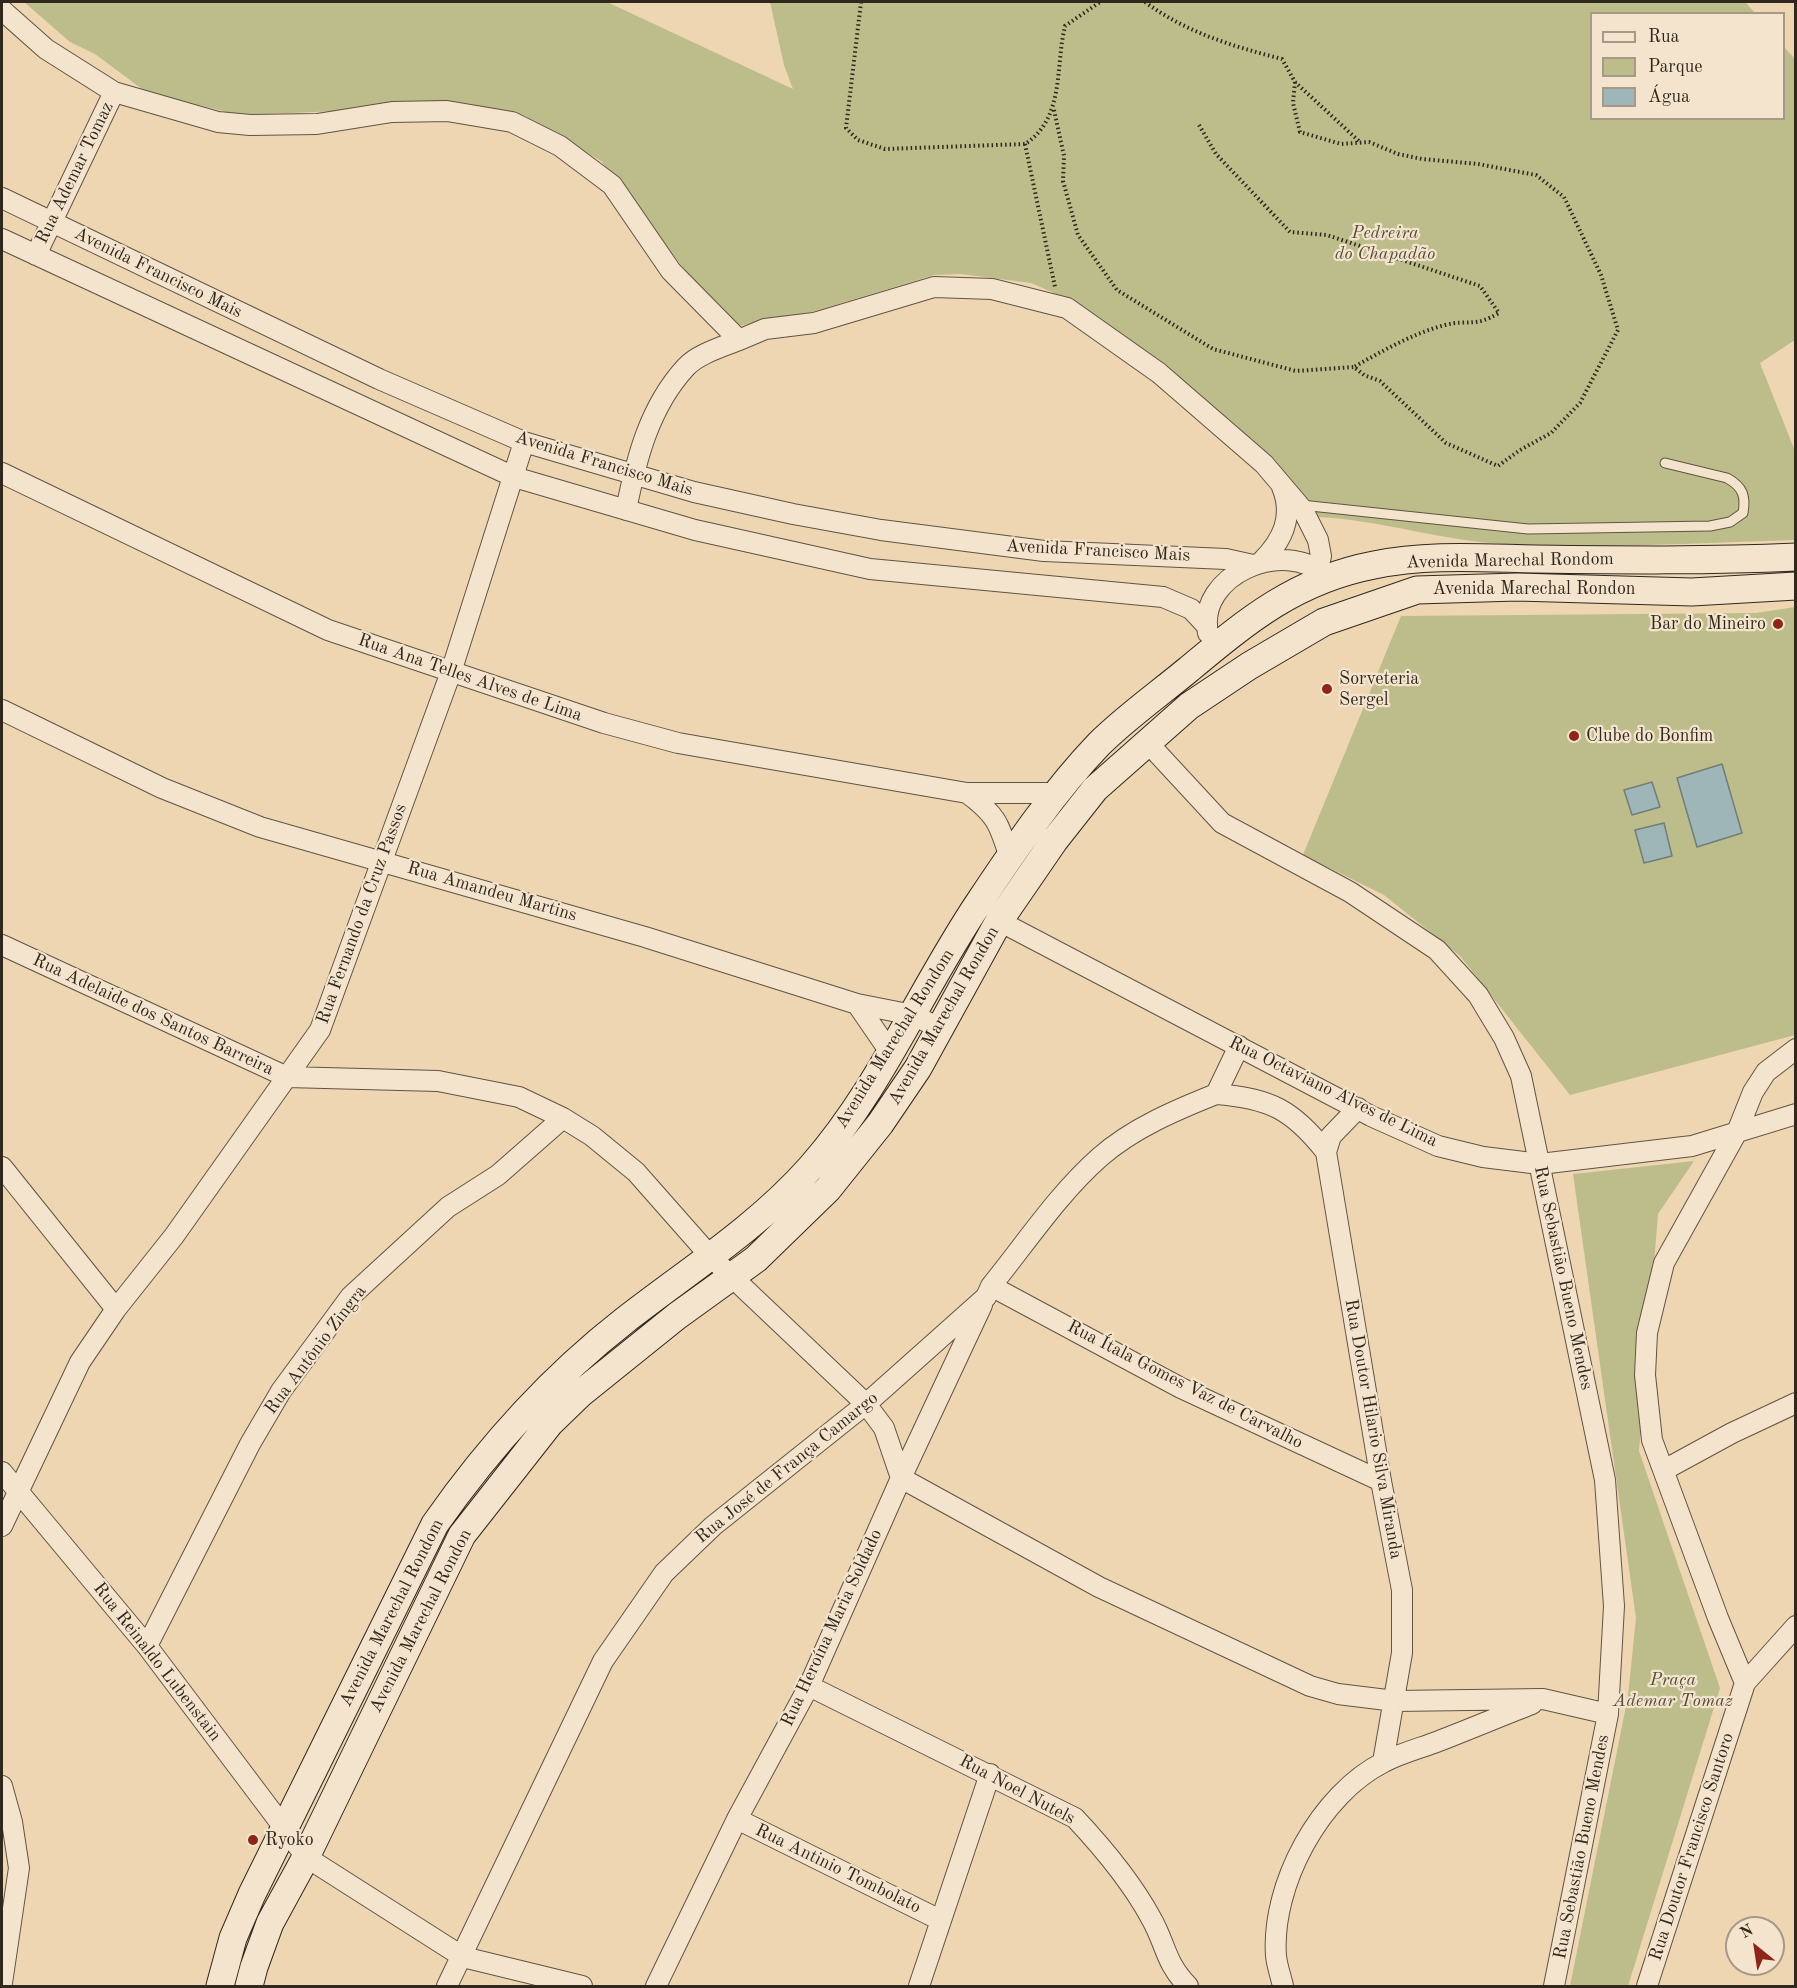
<!DOCTYPE html>
<meta charset="utf-8">
<style>
body{margin:0}
#map{position:relative;width:1797px;height:1988px;overflow:hidden;background:#eed6b3;font-family:"Old Standard TT",serif}
canvas{display:block}
.frame{position:absolute;inset:0;border:3px solid #30281d;pointer-events:none}
.legend{position:absolute;left:1590px;top:12px;width:195px;height:108px;box-sizing:border-box;background:#f4e4ce;border:2px solid #a69987;margin:0;padding:8px 10px;list-style:none;font-size:18px;color:#30281d}
.legend li{display:flex;align-items:center;gap:12px;height:30px}
.legend b{width:30px;border:2px solid #a69987}
.north{position:absolute;left:1725px;top:1916px;width:60px;height:60px;box-sizing:border-box;background:#f4e4ce;border:2px solid #a69987;border-radius:50%;rotate:330deg;font-size:16px;font-weight:700;line-height:24px;text-align:center;color:#30281d}
.north::after{content:'';display:block;margin:auto;width:21px;height:27px;background:#8f2418;clip-path:polygon(50% 0,100% 100%,50% 72%,0 100%)}
</style>
<div id="map">
<canvas width="1797" height="1988"></canvas>
<div class="frame"></div>
<ul class="legend">
<li><b style="height:8px;background:#f4e4ce"></b>Rua</li>
<li><b style="height:16px;background:#bcbd8a"></b>Parque</li>
<li><b style="height:16px;background:#9eb6b7"></b>Água</li>
</ul>
<div class="north">N</div>
</div>
<script>
const context = document.querySelector('canvas').getContext('2d');
context.lineJoin = 'round';
function fillPath(path, color) {
  context.fillStyle = color;
  context.fill(path, 'evenodd');
}
function trace(path, color, width, dash) {
  context.strokeStyle = color;
  context.lineWidth = width;
  context.lineCap = dash ? 'butt' : 'round';
  context.setLineDash(dash || []);
  context.stroke(path);
}
function drawText(font, color, halo, rows, align = 'center') {
  context.font = font + ' "Old Standard TT",serif';
  context.lineWidth = 4.5;
  context.setLineDash([]);
  context.textBaseline = 'middle';
  context.strokeStyle = halo;
  context.fillStyle = color;
  for (const [text, x, y, turn = 0] of rows) {
    context.save();
    context.translate(x, y);
    context.rotate((+turn || 0) * Math.PI / 180);
    context.textAlign = isNaN(turn) ? turn : align;
    if (halo) context.strokeText(text, 0, 0);
    context.fillText(text, 0, 0);
    context.restore();
  }
}
const green = new Path2D(`
 M24 2H607L793 89 784 65 770 2H1745L1755 13 1592 14V118H1784V47L1795 59V340L1760 363 1795 451V540C1699 543 1601 549 1504 544 1441 541 1379 519 1315 517L1122 339 1077 303 1031 283 961 274 934 275 812 312 739 326 691 278 601 161 525 116 452 101 339 111 239 115 146 92 95 54 70 42Z
 M1795 607V1035L1570 1095 1460 956 1384 895 1303 855 1401 616 1756 613Z
 M1694 1161 1658 1214 1639 1451 1720 1688 1628 1986H1570L1628 1696 1636 1618 1573 1174Z`);
const water = new Path2D(`
 M1722 764 1742 833 1697 847 1677 778Z
 M1652 782 1660 807 1632 815 1624 790Z
 M1664 823 1672 856 1644 863 1635 830Z`);
const path = new Path2D(`
 M861 2 846 128 858 140 885 149 1025 144C1065 118 1055 67 1065 26L1100 2
 M1145 2C1187 33 1232 46 1282 59L1295 82 1360 142
 M1054 110 1064 156 1063 181 1078 235 1117 290 1213 349 1296 371 1354 367 1364 375 1380 381 1446 443 1498 466 1520 450 1551 433 1580 403 1618 330 1601 275 1564 197 1536 175 1478 164 1422 159 1398 154 1369 142 1341 144 1300 132 1293 103 1295 82
 M1199 125 1216 154 1290 232 1327 235 1480 286 1499 313C1474 328 1468 319 1445 325 1414 333 1382 351 1354 367
 M1025 144 1055 287`);
const service = new Path2D(`
 M1301 505 1528 529 1710 526 1730 522 1743 513C1746 496 1743 487 1727 478L1665 463`);
const minor = new Path2D(`
 M2 10 46 49 114 92 218 122 250 125 317 124 392 112 447 111 512 122 560 146 612 185 671 271 739 340 765 329 814 323 934 287 992 289 1067 308 1159 373 1264 464 1303 510 1318 540 1321 556 1318 569
 M2 198 379 379 524 442 694 492 793 514 881 530 1044 551 1226 559 1253 565
 M2 239 514 477 695 530 870 569 1163 597 1191 609 1206 625
 M36 255 114 92
 M2 473 328 630 604 723 678 743 967 793H1056
 M626 510C636 460 649 407 686 367 698 354 722 347 739 340
 M1262 561C1283 540 1294 516 1282 487
 M1208 633C1196 575 1285 537 1325 576
 M2 710 162 788 260 827 645 937 857 1004 913 1015 939 1028
 M1148 743 1222 823 1350 892 1437 950 1478 995 1504 1038 1521 1076 1605 1480 1614 1606 1608 1714 1554 1986
 M967 793C997 815 999 824 1010 858
 M999 921 1371 1116 1438 1146 1483 1157 1540 1164 1692 1146 1796 1114
 M2 945 287 1077 438 1081 519 1097 563 1118 592 1136 636 1172 711 1257 866 1404 884 1428 901 1478 1099 1587 1310 1686 1338 1694 1395 1701 1543 1699 1608 1714
 M857 1004 890 1052
 M1216 1094C1270 1098 1293 1110 1326 1152
 M1358 1108 1331 1136 1326 1152 1381 1481 1402 1590V1653L1383 1762
 M2 1167 116 1309
 M991 1286 1181 1388 1381 1481
 M1664 1470 1732 1433 1796 1403
 M2 1472 147 1646 306 1857 463 1957 582 1986
 M2 1526 80 1362 116 1309 174 1236 320 1030 451 672 524 442
 M147 1646 250 1444 281 1391 351 1296 448 1207 498 1175 563 1118
 M1745 1683 1796 1626
 M809 1686 1075 1818C1104 1849 1131 1881 1151 1918 1166 1944 1165 1963 1188 1986
 M2 1786 12 1822 19 1868 2 1983
 M737 1819 940 1920
 M447 1986 603 1661 664 1573 713 1526 866 1404 986 1297 991 1286C1026 1243 1058 1194 1100 1157 1133 1128 1176 1110 1216 1094L1239 1046
 M656 1986 737 1819 809 1686 901 1478 982 1305
 M919 1986 990 1774
 M1283 1986C1281 1977 1277 1966 1276 1956 1271 1885 1320 1794 1384 1762 1401 1753 1421 1748 1439 1741 1470 1729 1501 1716 1532 1704
 M1647 1986 1745 1683 1718 1618 1652 1440 1645 1375 1647 1333 1664 1263 1737 1132 1753 1092 1766 1072 1796 1049`);
const secondary = new Path2D(`
 M220 1986 233 1938 252 1894 435 1524C489 1447 551 1378 624 1321 688 1271 757 1228 811 1167 881 1088 921 988 980 901 1016 847 1054 791 1099 744 1126 717 1159 694 1189 669 1248 620 1296 580 1374 565 1427 554 1481 558 1535 559 1622 560 1709 561 1796 557
 M249 1986 254 1967 270 1923 306 1857 462 1535 550 1423 580 1394 677 1316 756 1259 828 1189 880 1124 918 1068 999 921 1054 841 1095 789 1189 706 1249 666 1324 622 1417 590 1517 587 1692 592 1796 586`);
const markers = [
 [1778,624,6,"#8f2418"],
 [1327,689,6,"#8f2418"],
 [1574,736,6,"#8f2418"],
 [253,1840,6,"#8f2418"]
];
const streetNames = [
 ["Rua Ademar Tomaz",75,173,-64],
 ["Avenida Francisco Mais",158,273,26],
 ["Avenida Francisco Mais",604,464,17],
 ["Avenida Francisco Mais",1098,551,3],
 ["Avenida Marechal Rondom",1510,561,-1],
 ["Avenida Marechal Rondon",1534,589],
 ["Rua Ana Telles Alves de Lima",470,678,19],
 ["Rua Amandeu Martins",492,892,16],
 ["Rua Fernando da Cruz Passos",362,914,-70],
 ["Rua Adelaide dos Santos Barreira",153,1015,25],
 ["Avenida Marechal Rondon",944,1016,-60],
 ["Avenida Marechal Rondom",895,1039,-58],
 ["Rua Octaviano Alves de Lima",1333,1092,26],
 ["Rua Sebastião Bueno Mendes",1563,1278,78],
 ["Rua Antônio Zingra",316,1350,-53],
 ["Rua Ítala Gomes Vaz de Carvalho",1185,1385,27],
 ["Rua Doutor Hilario Silva Miranda",1373,1429,80],
 ["Rua José de França Camargo",787,1468,-39],
 ["Avenida Marechal Rondom",392,1613,-63],
 ["Avenida Marechal Rondon",421,1621,-63],
 ["Rua Heroína Maria Soldado",832,1628,-65],
 ["Rua Reinaldo Lubenstain",157,1662,52],
 ["Rua Noel Nutels",1017,1790,28],
 ["Rua Sebastião Bueno Mendes",1582,1847,-79],
 ["Rua Doutor Francisco Santoro",1692,1847,-72],
 ["Rua Antinio Tombolato",838,1869,26]
];
const parkNames = [
 ["Pedreira",1385,233],
 ["do Chapadão",1385,254],
 ["Praça",1673,1680],
 ["Ademar Tomaz",1673,1701]
];
const poiNames = [
 ["Bar do Mineiro",1766,624,"right"],
 ["Sorveteria",1339,679],
 ["Sergel",1339,700],
 ["Clube do Bonfim",1586,736],
 ["Ryoko",265,1840]
];
fillPath(green, '#bcbd8a');
fillPath(water, '#9eb6b7');
trace(water, '#727d79', 1.5);
trace(service, '#605442', 11);
trace(minor, '#605442', 22);
trace(secondary, '#30281d', 29);
trace(path, '#30281d', 4, [1.5, 3]);
trace(service, '#f4e4ce', 9);
trace(minor, '#f4e4ce', 20);
trace(secondary, '#f4e4ce', 27);
for (const [x, y, r, color] of markers) {
  const dot = new Path2D();
  dot.arc(x, y, r, 0, 2 * Math.PI);
  context.fillStyle = color;
  context.fill(dot);
  trace(dot, '#f4e4ce', 2);
}
drawText('18px', '#30281d', '#f4e4ce', streetNames);
drawText('italic 18px', '#534d38', '#f4e4ce', parkNames);
drawText('18px', '#30281d', '#f4e4ce', poiNames, 'left');
</script>
